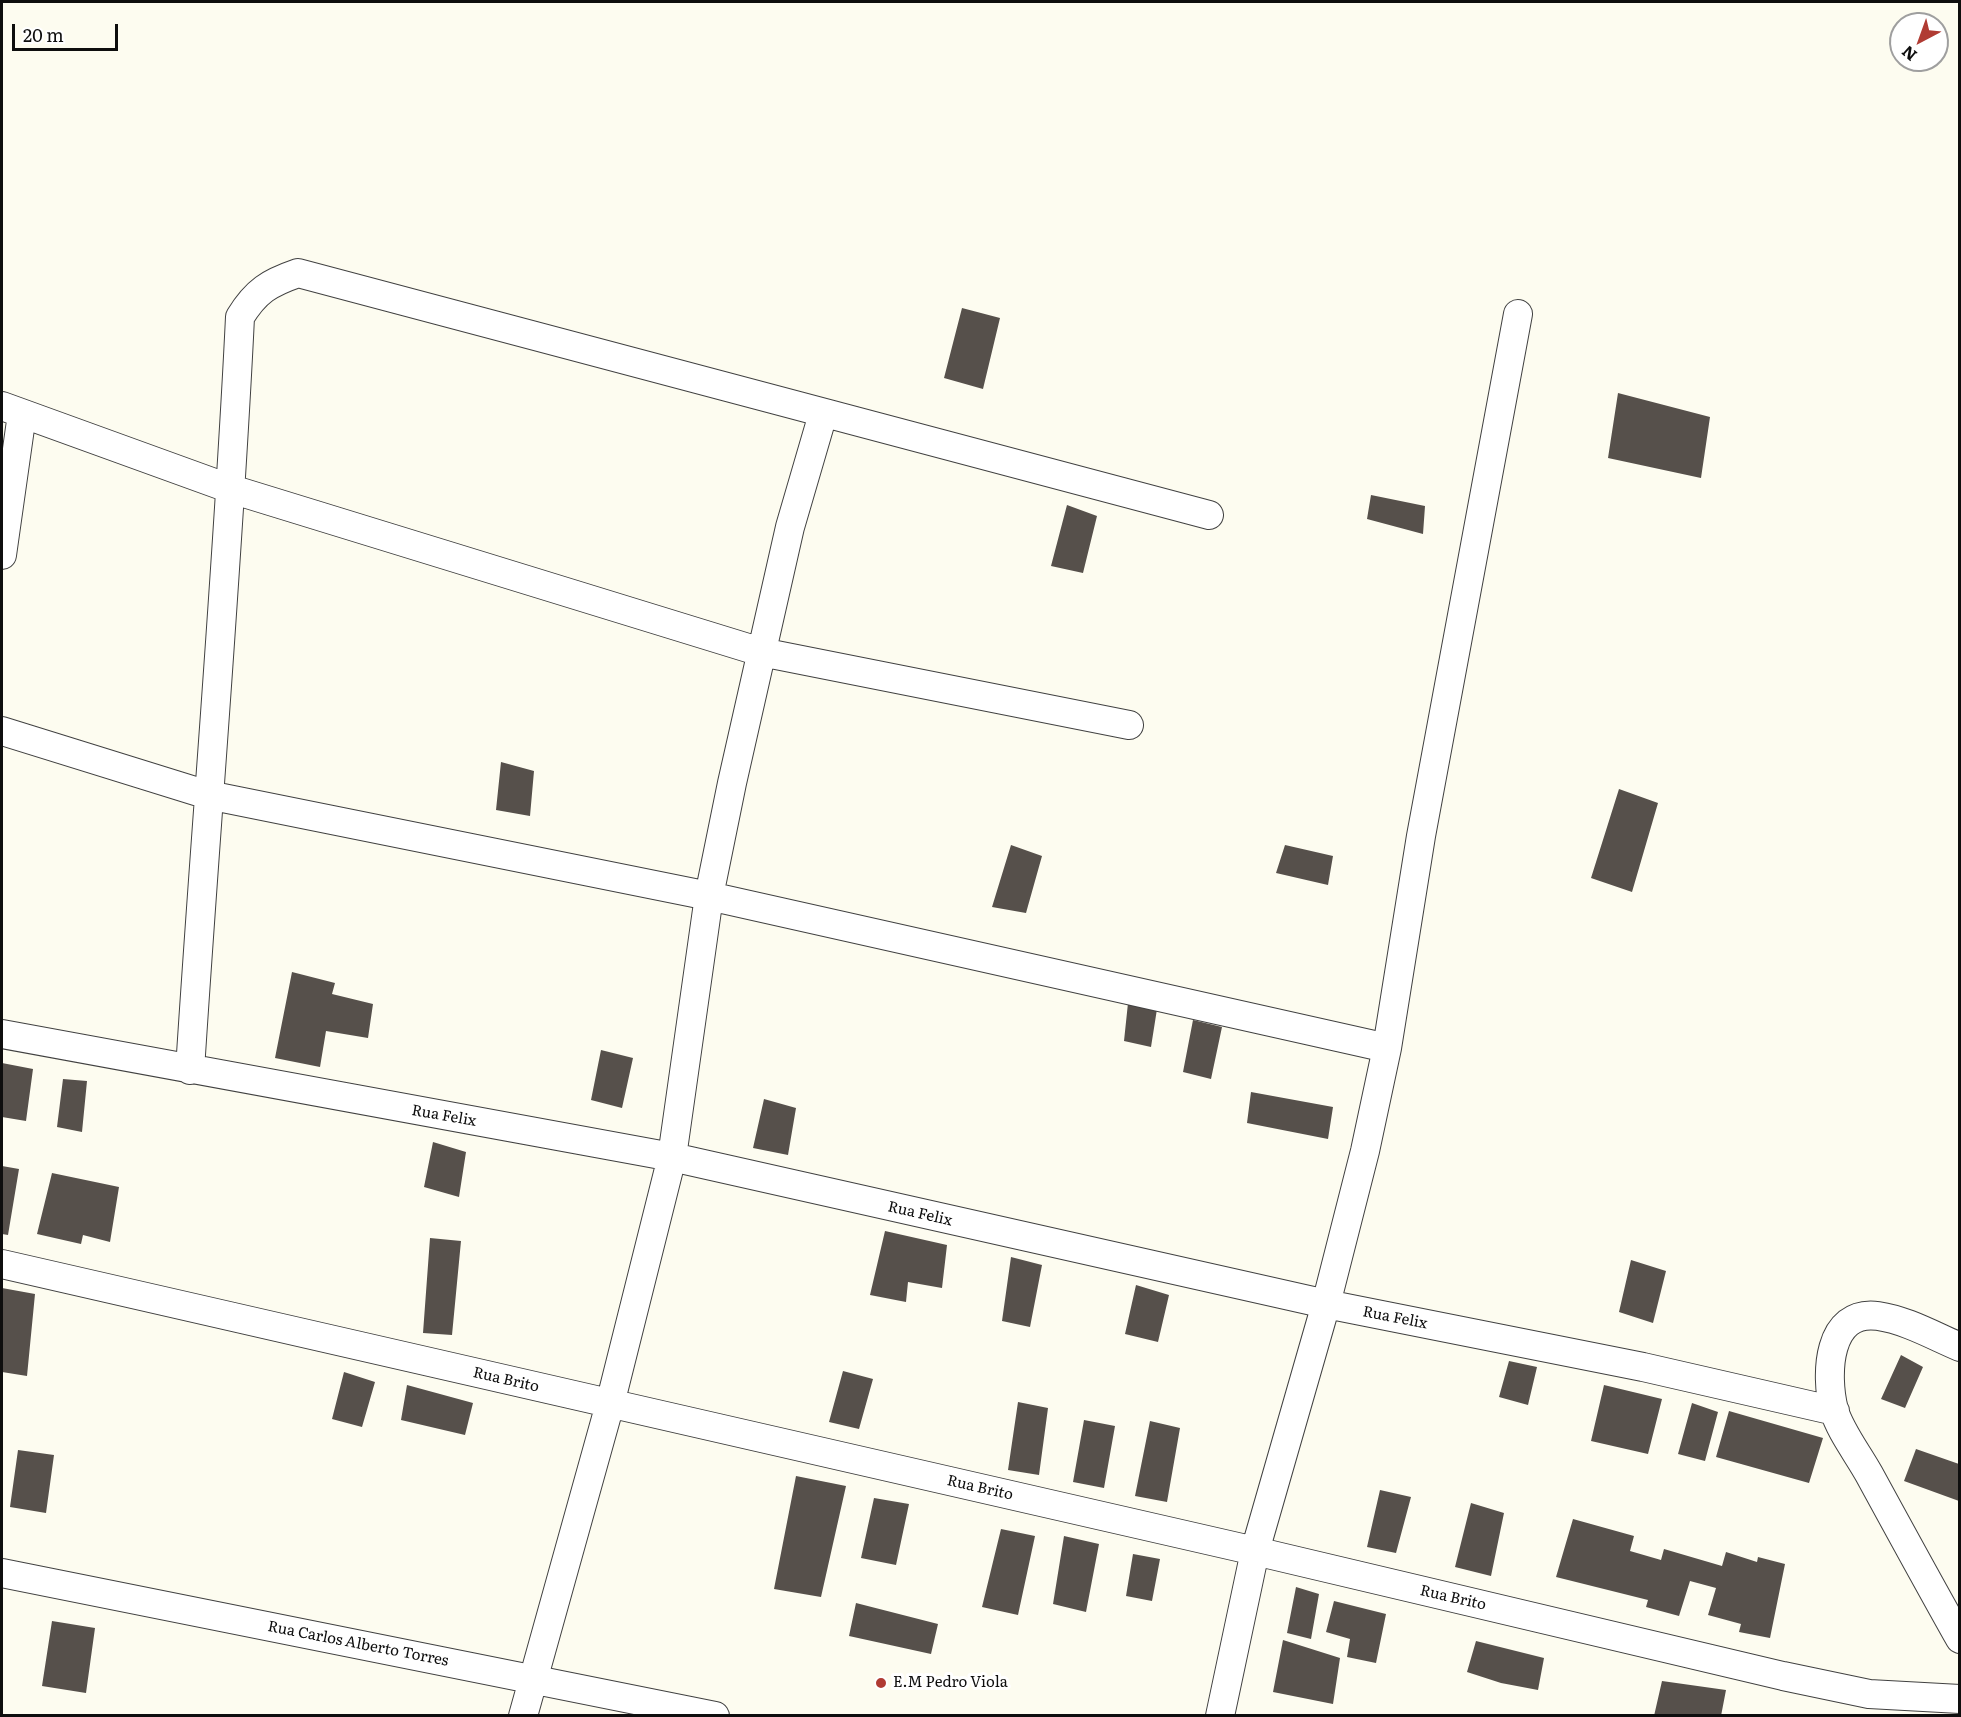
<!DOCTYPE html>
<style>
body{margin:0}
#map{position:relative;width:1961px;height:1717px;overflow:hidden;background:#fdfcf0;font-family:Literata,serif}
canvas{display:block}
.frame{position:absolute;inset:0;border:3px solid #0e0e0e;pointer-events:none}
.north{position:absolute;left:1889px;top:12px;width:60px;height:60px;box-sizing:border-box;background:#fff;border:2px solid #9f9f9f;border-radius:50%;rotate:221deg;font-size:16px;font-weight:700;line-height:24px;text-align:center;color:#0e0e0e}
.north::after{content:'';display:block;margin:auto;width:21px;height:27px;background:#b03b33;clip-path:polygon(50% 0,100% 100%,50% 72%,0 100%)}
.scale{position:absolute;left:12px;top:24px;width:106px;height:27px;box-sizing:border-box;border:3px solid #0e0e0e;border-top:0;padding-left:8px;font-size:18px;line-height:21px;white-space:nowrap;color:#0e0e0e;-webkit-text-stroke:4px #fff;paint-order:stroke}
</style>
<div id="map">
<canvas width="1961" height="1717"></canvas>
<div class="frame"></div>
<div class="north">N</div>
<div class="scale">20 m</div>
</div>
<script>
const context = document.querySelector('canvas').getContext('2d');
context.lineJoin = 'round';
function fillPath(path, color) {
  context.fillStyle = color;
  context.fill(path, 'evenodd');
}
function trace(path, color, width, dash) {
  context.strokeStyle = color;
  context.lineWidth = width;
  context.lineCap = dash ? 'butt' : 'round';
  context.setLineDash(dash || []);
  context.stroke(path);
}
function drawText(font, color, halo, rows, align = 'center') {
  context.font = font + ' Literata,serif';
  context.lineWidth = 6;
  context.setLineDash([]);
  context.textBaseline = 'middle';
  context.strokeStyle = halo;
  context.fillStyle = color;
  for (const [text, x, y, turn = 0] of rows) {
    context.save();
    context.translate(x, y);
    context.rotate((+turn || 0) * Math.PI / 180);
    context.textAlign = isNaN(turn) ? turn : align;
    if (halo) context.strokeText(text, 0, 0);
    context.fillText(text, 0, 0);
    context.restore();
  }
}
const building = new Path2D(`
 M962 308 1000 318 983 389 944 378Z
 M1618 393 1710 417 1701 478 1608 458Z
 M1371 495 1425 506 1423 534 1367 519Z
 M1067 505 1097 516 1083 573 1051 566Z
 M501 762 534 771 530 816 496 810Z
 M1619 789 1658 803 1632 892 1591 878Z
 M1011 845 1042 856 1026 913 992 907Z
 M1285 845 1333 856 1328 885 1276 873Z
 M292 972 335 983 332 994 373 1004 368 1038 326 1031 320 1067 275 1058Z
 M1128 1003 1157 1009 1151 1047 1124 1041Z
 M1193 1020 1222 1027 1211 1079 1183 1072Z
 M601 1050 633 1058 622 1108 591 1100Z
 M2 1063 33 1069 26 1121 2 1117Z
 M63 1079 87 1081 82 1132 57 1127Z
 M1251 1092 1333 1107 1328 1139 1247 1123Z
 M764 1099 796 1108 788 1155 753 1148Z
 M433 1142 466 1152 459 1197 424 1187Z
 M2 1166 19 1169 8 1235 2 1234Z
 M52 1173 119 1187 110 1242 83 1235 81 1244 37 1234Z
 M885 1231 947 1245 942 1288 908 1282 906 1302 870 1295Z
 M430 1238 461 1241 452 1335 423 1333Z
 M1011 1257 1042 1265 1030 1327 1002 1321Z
 M1631 1260 1666 1271 1653 1323 1619 1312Z
 M1136 1285 1169 1295 1158 1342 1125 1334Z
 M2 1288 35 1294 27 1376 2 1372Z
 M1901 1355 1923 1367 1905 1408 1881 1399Z
 M1509 1361 1537 1367 1528 1405 1499 1397Z
 M843 1371 873 1379 859 1429 829 1422Z
 M344 1372 375 1382 362 1427 332 1419Z
 M407 1385 473 1403 465 1435 401 1420Z
 M1604 1385 1662 1399 1648 1454 1591 1441Z
 M1018 1402 1048 1408 1039 1475 1008 1470Z
 M1692 1403 1718 1412 1705 1461 1678 1454Z
 M1729 1411 1823 1438 1809 1483 1716 1457Z
 M1084 1420 1115 1426 1104 1488 1073 1482Z
 M1150 1421 1180 1428 1167 1502 1135 1496Z
 M1916 1449 1959 1464V1501L1904 1481Z
 M18 1450 54 1455 46 1513 10 1507Z
 M796 1476 846 1486 821 1597 774 1589Z
 M1380 1490 1411 1497 1396 1553 1367 1547Z
 M874 1498 909 1504 896 1565 861 1558Z
 M1471 1503 1504 1513 1491 1576 1455 1567Z
 M1573 1519 1634 1536 1630 1551 1661 1560 1664 1549 1722 1566 1726 1552 1757 1562 1758 1557 1785 1564 1770 1638 1739 1632 1741 1624 1708 1615 1716 1588 1690 1581 1679 1616 1646 1607 1648 1600 1556 1577Z
 M1001 1529 1035 1536 1018 1615 982 1607Z
 M1064 1536 1099 1544 1086 1612 1053 1604Z
 M1133 1554 1160 1559 1152 1601 1126 1596Z
 M1296 1587 1319 1594 1311 1639 1287 1633Z
 M1334 1601 1386 1614 1376 1663 1347 1657 1350 1639 1326 1632Z
 M856 1603 938 1624 931 1654 849 1636Z
 M52 1621 95 1628 86 1693 42 1686Z
 M1283 1640 1340 1658 1333 1704 1273 1692Z
 M1476 1641 1544 1658 1538 1690 1501 1683 1467 1672Z
 M1662 1681 1726 1690 1721 1716H1654Z`);
const minor = new Path2D(`
 M2 406 231 489 761 652 1129 725
 M2 555 22 414
 M2 731 208 795 709 896 1387 1048
 M2 1034 672 1157 1326 1304 1643 1367 1835 1411
 M190 1070C206 819 228 568 240 317 256 291 269 283 298 273L1209 515
 M2 1264 1255 1551 1783 1676 1869 1694 1960 1699
 M1960 1347C1934 1336 1906 1320 1878 1316 1827 1309 1825 1375 1834 1410 1840 1431 1858 1454 1869 1474 1899 1529 1929 1584 1960 1639
 M2 1573 715 1716
 M523 1716 610 1404 672 1157 709 896 732 783 790 527 823 414
 M1220 1716 1255 1551 1326 1304 1365 1151 1387 1048 1421 836 1518 314`);
const markers = [
 [881,1683,6,"#b03b33"]
];
const streetNames = [
 ["Rua Felix",444,1116,10],
 ["Rua Felix",920,1214,13],
 ["Rua Felix",1395,1318,11],
 ["Rua Brito",506,1380,13],
 ["Rua Brito",980,1488,13],
 ["Rua Brito",1453,1598,13],
 ["Rua Carlos Alberto Torres",358,1644,11]
];
const poiNames = [
 ["E.M Pedro Viola",893,1683]
];
fillPath(building, '#56504b');
trace(minor, '#414141', 30);
trace(minor, '#fff', 28);
for (const [x, y, r, color] of markers) {
  const dot = new Path2D();
  dot.arc(x, y, r, 0, 2 * Math.PI);
  context.fillStyle = color;
  context.fill(dot);
  trace(dot, '#fff', 2);
}
drawText('15px', '#0e0e0e', '#fff', streetNames);
drawText('15px', '#0e0e0e', '#fff', poiNames, 'left');
</script>
